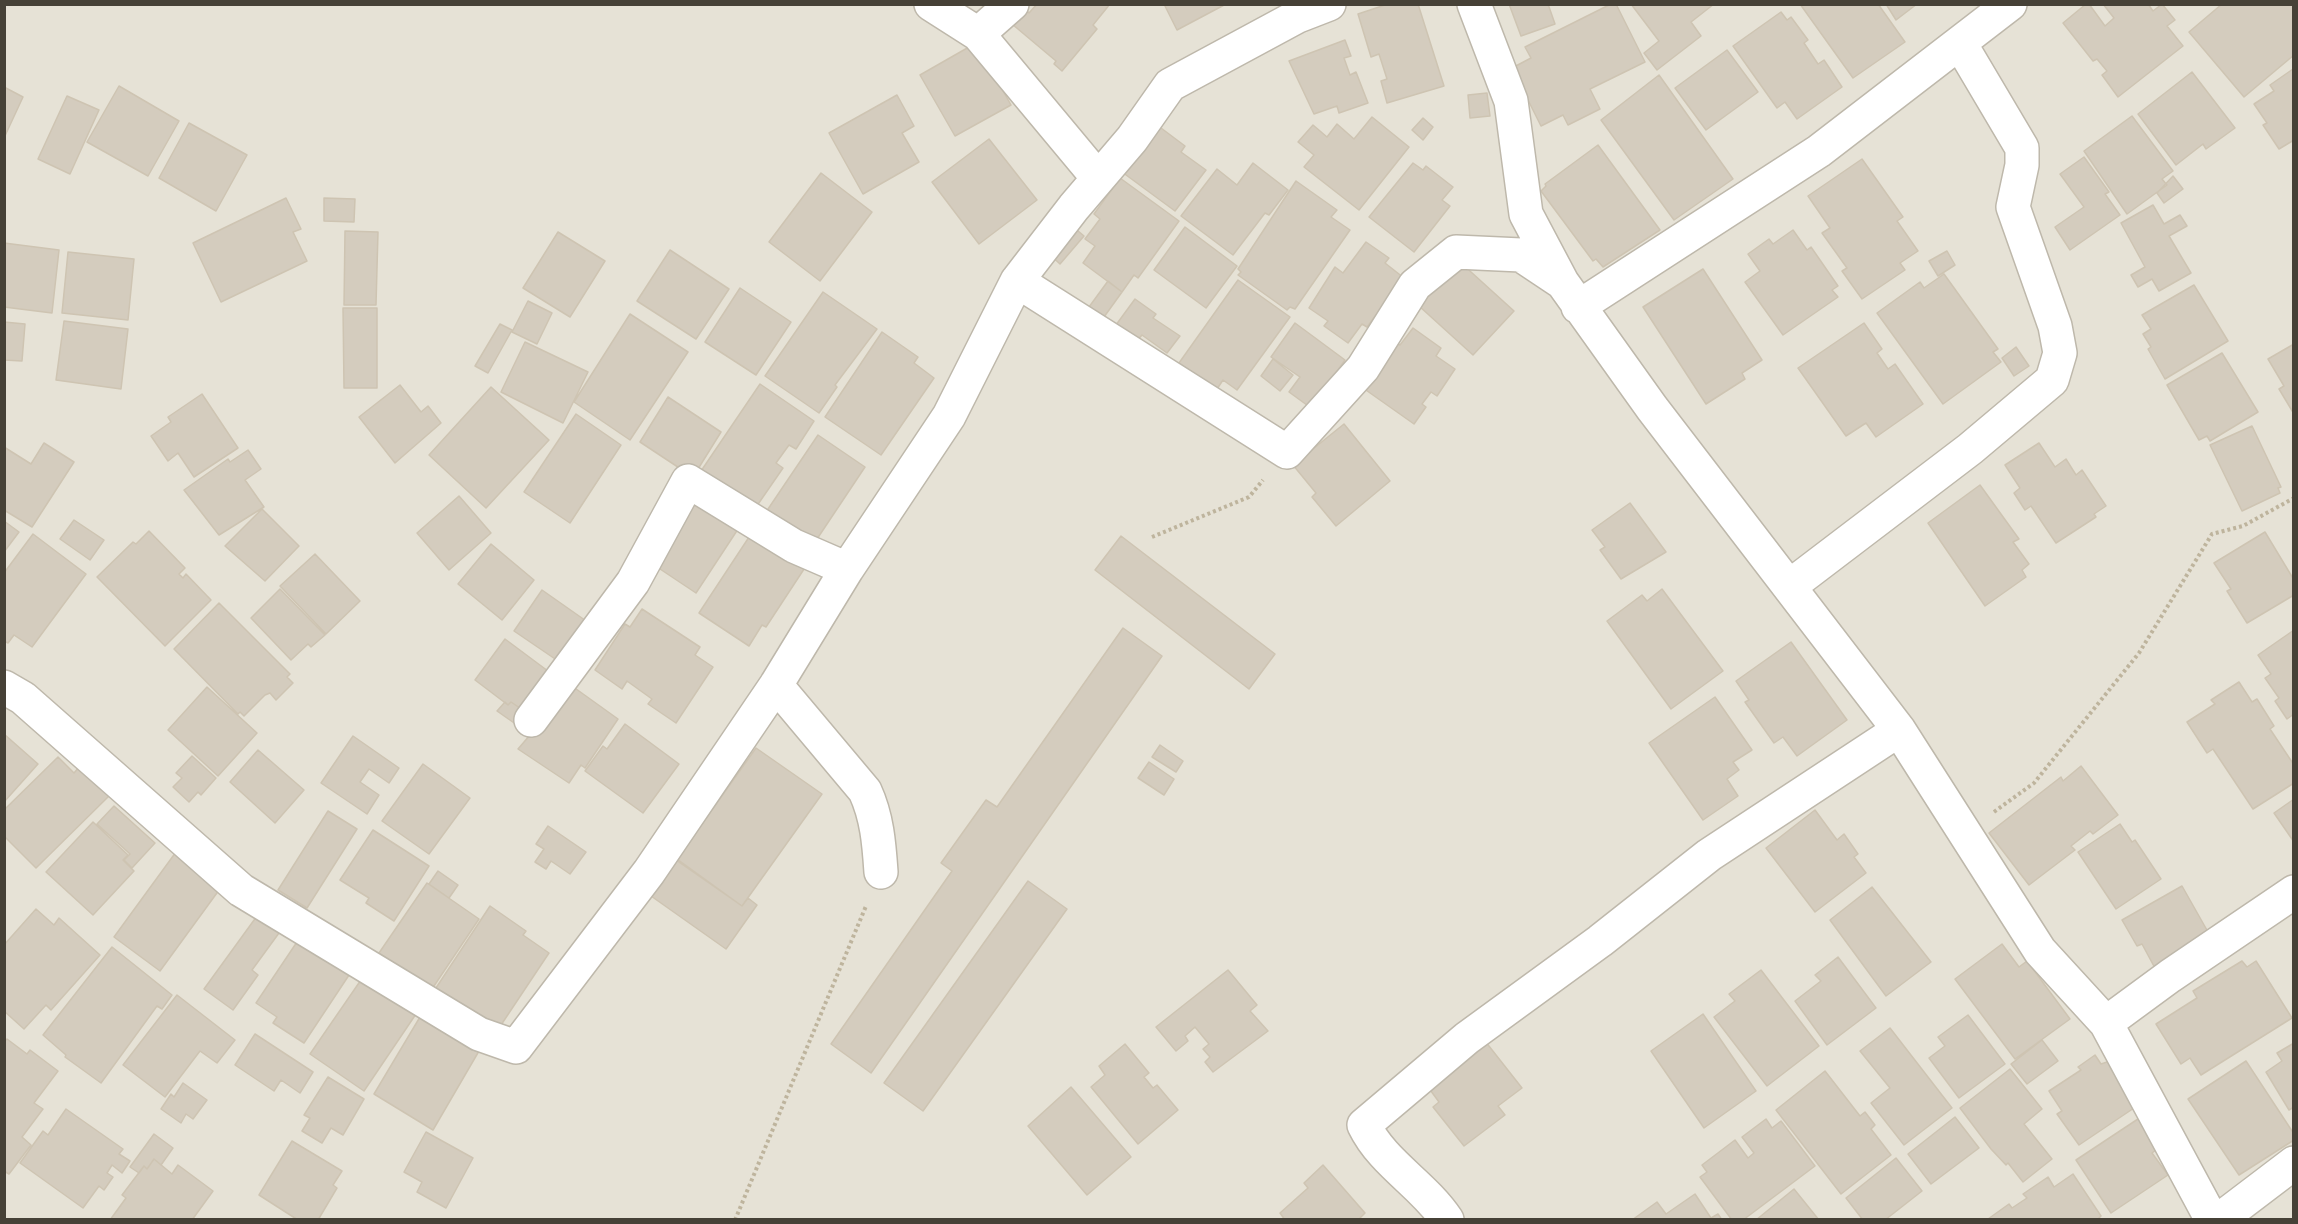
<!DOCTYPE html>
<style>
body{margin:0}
#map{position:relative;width:2298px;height:1224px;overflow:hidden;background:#f3f0e8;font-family:"Noto Sans",sans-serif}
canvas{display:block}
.frame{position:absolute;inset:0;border:6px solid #464137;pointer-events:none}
</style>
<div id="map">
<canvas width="2298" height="1224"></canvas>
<div class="frame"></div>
</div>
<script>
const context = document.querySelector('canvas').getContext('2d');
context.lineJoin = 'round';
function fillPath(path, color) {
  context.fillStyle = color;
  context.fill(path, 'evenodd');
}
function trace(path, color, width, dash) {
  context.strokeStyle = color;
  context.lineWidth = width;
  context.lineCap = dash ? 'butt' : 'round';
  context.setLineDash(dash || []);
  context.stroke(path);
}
const residential = new Path2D(`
 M5 5H2293V1219H5Z`);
const building = new Path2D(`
 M1037 4H1110L1093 25 1097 29 1062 71 1054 64 1056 61 1012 24 1025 9 1029 13Z
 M1164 4H1226L1177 30Z
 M1388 4H1418L1444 86 1387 103 1381 81 1387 79 1379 54 1371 57 1358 14Z
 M1509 4H1548L1555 24 1521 36Z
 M1611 4H1616L1645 62 1590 89 1600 109 1568 125 1563 115 1541 126 1512 68 1531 58 1525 47Z
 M1631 4H1714L1691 22 1701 36 1657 70 1644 53 1659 41Z
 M1800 4H1878L1905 42 1853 78Z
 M1886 4H1917L1896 20Z
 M2086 4H2089L2105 26 2114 18 2103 4H2148L2153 11 2162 4 2175 20 2167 26 2183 46 2118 97 2102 75 2107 71 2097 59 2093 61 2063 23Z
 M2222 4 2294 5V55L2244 97 2189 32Z
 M1781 12 1787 20 1791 17 1808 40 1804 43 1818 64 1824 60 1842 87 1797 119 1785 102 1777 108 1733 46Z
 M1345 40 1351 56 1344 58 1350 75 1356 72 1368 103 1339 113 1337 106 1314 114 1289 61Z
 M976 43 1011 105 955 136 920 75Z
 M1727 50 1758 92 1706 130 1675 88Z
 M2293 69 2294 140 2279 149 2263 125 2267 123 2254 104 2274 91 2270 85Z
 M2192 72 2235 128 2206 149 2203 144 2176 165 2138 114Z
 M1659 75 1733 179 1674 220 1601 120Z
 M119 86 179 121 148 176 87 142Z
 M4 87 23 97 4 138Z
 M1487 93 1490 116 1470 118 1468 95Z
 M897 95 914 126 902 133 919 162 863 194 829 133Z
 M67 96 99 110 70 174 38 159Z
 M2132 116 2173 171 2162 179 2167 185 2127 214 2084 151Z
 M1372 117 1409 147 1359 210 1304 167 1314 155 1298 142 1313 125 1327 137 1337 124 1354 139Z
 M1423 118 1433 127 1423 140 1412 130Z
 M189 123 247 155 216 211 159 178Z
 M1157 125 1185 146 1181 152 1206 170 1175 211 1122 172Z
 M989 139 1037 200 979 244 932 182Z
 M1598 145 1660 230 1603 267 1596 259 1593 261 1541 191 1546 186 1545 184Z
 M2084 157 2109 192 2105 194 2120 215 2070 250 2055 227 2084 207 2060 174Z
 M1862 159 1903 217 1897 221 1918 251 1900 263 1905 270 1862 299 1842 271 1847 268 1822 233 1830 228 1808 196Z
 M1253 163 1288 190 1269 215 1265 213 1233 255 1181 216 1217 169 1237 185Z
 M1413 163 1423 170 1426 166 1453 187 1442 200 1450 206 1414 252 1369 217Z
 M821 173 872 212 820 281 769 242Z
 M2173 176 2183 189 2164 203 2157 193Z
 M1120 178 1179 221 1138 278 1134 275 1122 292 1083 263 1095 246 1085 239 1100 219 1094 214Z
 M1296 181 1337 210 1331 217 1350 230 1295 309 1290 307 1287 310 1238 275 1241 272 1238 269Z
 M286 198 301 229 293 232 307 261 221 302 193 243Z
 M324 198 355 199 354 222 324 221Z
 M2153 205 2164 224 2180 215 2187 226 2169 236 2191 273 2159 291 2152 279 2138 287 2131 275 2145 267 2121 223Z
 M1071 225 1084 236 1060 264 1047 252Z
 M1185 227 1237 266 1206 308 1154 270Z
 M1793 230 1807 250 1811 247 1838 286 1832 290 1838 297 1783 335 1745 282 1760 271 1748 254 1769 239 1773 244Z
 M345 231 378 232 376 305H344Z
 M558 232 605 261 570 317 523 288Z
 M1366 242 1389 258 1385 263 1404 278 1367 327 1362 324 1348 343 1324 326 1328 321 1309 308 1335 267 1343 273Z
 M4 243 59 250 52 313 4 307Z
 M670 250 729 289 696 339 637 301Z
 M1947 251 1955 265 1938 276 1929 261Z
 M68 252 134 259 128 320 62 313Z
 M1460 262 1514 311 1473 355 1419 306 1423 285Z
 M1703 269 1762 360 1742 373 1745 379 1706 404 1643 307Z
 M1944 274 1998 349 1993 352 2001 362 1943 404 1877 313 1920 282 1924 288Z
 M1238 280 1290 317 1237 390 1223 380 1217 389 1179 363Z
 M1108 281 1122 292 1104 317 1089 307Z
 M2194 285 2228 341 2165 379 2148 349 2151 347 2143 334 2151 329 2142 315Z
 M740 288 791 322 756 375 705 342Z
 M823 292 877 329 835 385 837 387 819 413 765 376Z
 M1135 299 1156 314 1153 318 1180 336 1167 353 1142 335 1134 344 1113 329Z
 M528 301 552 313 537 344 512 332Z
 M343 308H377V388H344Z
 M630 314 688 352 630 440 574 402Z
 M64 321 128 329 121 389 56 380Z
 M4 322 25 324 22 361 4 360Z
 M1295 323 1345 360 1311 408 1289 392 1300 377 1271 357Z
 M1864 323 1882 349 1877 353 1888 369 1895 364 1923 404 1876 437 1866 423 1846 436 1798 368Z
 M500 324 512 330 488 373 475 366Z
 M1413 328 1441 348 1436 356 1455 369 1437 396 1431 392 1422 404 1426 407 1414 424 1363 388 1395 343 1400 345Z
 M882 332 918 357 914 363 934 378 881 455 825 417Z
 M525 342 588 372 563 423 501 392Z
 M2294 344V414L2279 389 2284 386 2268 359Z
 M2016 347 2029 366 2014 376 2002 358Z
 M2222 353 2258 412 2210 441 2207 436 2199 440 2167 385Z
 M1273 359 1293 375 1280 391 1261 376Z
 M760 384 814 421 796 449 789 445 776 463 783 468 754 510 699 474Z
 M400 385 421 412 428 406 441 423 395 463 359 417Z
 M491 387 549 440 486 508 429 455Z
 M202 394 238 448 194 477 178 453 168 461 151 436 171 422 168 417Z
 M668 397 721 432 693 477 640 442Z
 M576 414 621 445 570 523 524 492Z
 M1344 424 1390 481 1336 526 1312 497 1316 493 1293 465Z
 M2252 426 2281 487 2278 488 2280 493 2242 511 2210 445Z
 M818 435 865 467 811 548 764 515Z
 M44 443 74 462 32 527 4 510V447L31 464Z
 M2039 443 2055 467 2066 459 2076 475 2082 470 2106 506 2094 514 2096 517 2056 543 2031 506 2025 510 2014 493 2020 488 2005 465Z
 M248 450 261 469 245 480 264 507 219 535 184 490 228 459 230 462Z
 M1980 485 2019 539 2013 542 2029 564 2022 570 2026 577 1985 606 1928 523Z
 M693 490 742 523 696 593 648 561Z
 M459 496 491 533 449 570 417 533Z
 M1630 503 1666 552 1621 579 1600 550 1605 547 1592 530Z
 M262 509 299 546 265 581 225 546Z
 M74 520 104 540 90 560 60 539Z
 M4 521 19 532 4 552Z
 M755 528 808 563 766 627 762 625 749 646 699 613Z
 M149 531 185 568 179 574 183 578 186 574 211 600 165 646 97 577 133 542 136 544Z
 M2265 532 2294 580V595L2247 623 2227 591 2231 589 2214 563Z
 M33 534 86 574 32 647 14 635 8 643 4 641V573Z
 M1121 536 1275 654 1249 689 1095 570Z
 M491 544 534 580 502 620 458 584Z
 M315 554 360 601 326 634 280 586Z
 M280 589 325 635 311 647 308 644 291 660 251 618Z
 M1662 589 1723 671 1671 709 1607 621 1642 595 1647 601Z
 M542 590 589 623 561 663 514 631Z
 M219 603 290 674 287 677 293 683 276 700 270 693 265 695 244 716 240 712 238 714 174 649Z
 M642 609 700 647 695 655 713 667 676 723 648 704 652 699 627 681 622 689 595 670 625 624 630 627Z
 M1123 628 1162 656 871 1073 831 1044 952 871 941 863 986 800 997 807Z
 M2294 630V714L2287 719 2275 701 2279 698 2265 678 2271 674 2258 655Z
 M505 639 556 677 529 714 511 702 508 705 475 680Z
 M1791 642 1847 720 1797 756 1783 737 1774 743 1745 702 1749 700 1736 681Z
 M2239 682 2252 702 2257 699 2274 726 2270 729 2294 765V783L2253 809 2213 749 2207 753 2187 722 2215 704 2211 700Z
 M572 686 618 719 585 768 581 765 569 783 518 749Z
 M207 687 257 733 218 776 168 730Z
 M1715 697 1752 750 1733 762 1739 770 1727 779 1738 796 1703 820 1649 743Z
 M505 702 508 705 511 702 527 713 517 725 497 711Z
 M625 724 679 764 643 813 585 771 603 746 607 749Z
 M4 734 38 764 4 802Z
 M353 736 399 768 389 783 369 769 360 782 379 795 367 814 321 783Z
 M1160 745 1183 761 1176 772 1152 757Z
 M756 748 822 794 742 906 677 859Z
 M258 750 304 790 275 823 230 782Z
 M192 756 216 778 201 795 198 792 189 802 173 787 182 778 176 773Z
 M58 757 74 773 80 766 109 796 36 868 4 836V810Z
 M1149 762 1174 779 1164 795 1138 778Z
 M423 764 470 798 429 854 382 821Z
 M2081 766 2118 815 2093 834 2090 831 2071 846 2075 850 2029 885 1989 833 2061 777 2063 781Z
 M2294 799V842L2274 813Z
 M114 806 155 843 132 868 124 860 130 854 97 824Z
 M1815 810 1837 840 1844 834 1858 854 1854 857 1866 873 1815 912 1766 848Z
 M328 811 357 829 307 908 278 890Z
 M93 822 128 855 123 860 134 871 93 915 46 872Z
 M2120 824 2132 842 2135 840 2161 879 2116 909 2078 852Z
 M548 826 586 852 570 874 551 861 546 869 535 862 544 849 536 844Z
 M373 830 429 866 394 921 366 903 369 898 340 880Z
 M176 852 222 886 160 971 114 937Z
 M676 860 742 906 748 898 757 905 726 949 651 896Z
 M438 871 458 885 449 898 429 884Z
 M1028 881 1067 909 923 1111 884 1083Z
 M427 883 479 919 432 989 379 953Z
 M2182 886 2212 939 2156 970 2142 944 2137 946 2122 920Z
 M1872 887 1931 962 1886 996 1830 920Z
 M490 906 526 931 523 935 549 953 495 1034 434 991Z
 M36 909 54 925 59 918 100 955 51 1010 46 1005 24 1029 4 1011V945Z
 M257 916 279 933 252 970 258 975 233 1010 204 989Z
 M301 936 355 966 304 1043 273 1023 277 1017 256 1003Z
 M2002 944 2019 967 2027 961 2070 1019 2015 1059 1955 979Z
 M112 947 172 995 162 1009 157 1006 101 1083 65 1057 66 1055 43 1035Z
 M1838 957 1876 1008 1827 1045 1795 1001 1821 981 1815 975Z
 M2242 961 2247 967 2256 961 2292 1018 2201 1075 2190 1058 2181 1064 2156 1024 2197 998 2193 991Z
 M1228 970 1257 1005 1250 1011 1268 1031 1213 1072 1205 1062 1210 1057 1203 1049 1209 1044 1195 1027 1185 1036 1188 1041 1176 1051 1156 1027Z
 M1761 970 1819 1046 1767 1086 1714 1017 1735 1001 1729 994Z
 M363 977 416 1014 364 1091 310 1054Z
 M177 995 235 1040 217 1063 200 1051 165 1097 123 1065Z
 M1703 1014 1756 1091 1704 1128 1651 1051Z
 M1968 1015 2005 1064 1959 1098 1929 1058 1945 1046 1938 1037Z
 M420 1017 479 1051 433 1130 374 1094Z
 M1890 1028 1952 1108 1904 1145 1871 1103 1890 1088 1860 1051Z
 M255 1034 313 1072 300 1093 281 1080 274 1091 235 1065Z
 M7 1039 27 1054 30 1050 58 1071 34 1103 43 1109 22 1137 31 1145 9 1174 4 1171V1042Z
 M2042 1040 2058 1061 2027 1084 2011 1064Z
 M1485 1041 1522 1088 1498 1106 1505 1115 1464 1146 1433 1107 1439 1102 1428 1087Z
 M2294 1043V1107L2289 1110 2266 1072 2282 1061 2277 1053Z
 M1125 1044 1149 1073 1144 1077 1153 1088 1157 1085 1178 1110 1138 1144 1091 1087 1105 1075 1099 1066Z
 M2095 1055 2101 1064 2110 1061 2140 1104 2079 1145 2057 1114 2062 1111 2049 1091 2081 1070 2078 1067Z
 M2246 1061 2294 1134V1140L2239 1175 2188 1099Z
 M2010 1069 2042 1109 2024 1124 2052 1159 2023 1182 2008 1163 2006 1165 1991 1149 1960 1108Z
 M1825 1071 1860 1116 1865 1112 1875 1125 1871 1129 1891 1155 1841 1194 1776 1110Z
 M328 1077 364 1099 343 1135 331 1128 322 1143 302 1131 310 1118 304 1115Z
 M183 1083 207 1100 193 1119 186 1114 181 1123 161 1109 171 1094 174 1097Z
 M1071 1087 1131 1157 1087 1195 1028 1126Z
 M66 1109 123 1149 119 1154 130 1161 122 1173 112 1165 107 1173 113 1177 104 1190 99 1186 83 1208 20 1163 43 1131 48 1135Z
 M1955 1117 1979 1148 1931 1184 1908 1154Z
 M2141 1117 2161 1146 2152 1153 2168 1175 2111 1213 2076 1160Z
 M1766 1119 1772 1128 1781 1121 1815 1166 1743 1220H1732L1700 1177 1707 1172 1702 1165 1735 1140 1748 1158 1754 1153 1742 1137Z
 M426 1132 473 1158 446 1208 417 1192 422 1182 404 1172Z
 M154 1134 173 1148 161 1165 154 1159 147 1169 144 1166 139 1173 130 1167Z
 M292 1141 342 1171 333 1185 337 1188 318 1220H298L259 1195Z
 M1896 1158 1922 1191 1885 1220H1863L1846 1198Z
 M154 1159 172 1174 178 1165 213 1191 192 1220H110L126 1198 122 1195 144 1166 147 1169Z
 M1323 1165 1365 1213 1358 1220H1285L1280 1213 1308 1188 1304 1183Z
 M2073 1174 2101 1216 2097 1220 1988 1219 2009 1204 2012 1208 2027 1198 2023 1194 2048 1177 2054 1187Z
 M1794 1189 1819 1220H1756Z
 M1695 1194 1711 1218 1718 1214 1722 1220H1632L1657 1202 1666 1214Z`);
const path = new Path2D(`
 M1152 537 1249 497 1263 480
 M1994 812 2034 783 2139 653 2212 534 2243 526 2294 498
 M735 1220 866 906`);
const minor = new Path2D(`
 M931 4 978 34 1098 178
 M1474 4 1511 101 1526 214 1562 282 1652 408 1899 730 2040 951 2106 1023 2212 1220
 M978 34 1012 4
 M1017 281 1287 452 1363 368 1415 285 1456 252 1521 255 1560 281
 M1578 307 1819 151 2010 4
 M1790 586 1970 449 2052 380 2060 353 2055 326 2013 207 2022 165V148L1961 45
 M776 685 865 791C877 817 879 843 881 872
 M4 687 23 698 241 890 479 1034 516 1047 649 872 776 685 847 569 949 416 1017 281 1074 207 1132 139 1170 85 1298 16 1329 4
 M531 720 633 582 688 481 794 546 847 569
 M2106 1023 2170 976 2294 892
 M1447 1220C1423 1184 1383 1164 1364 1125L1467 1038 1600 941 1709 855 1899 730
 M2219 1220 2294 1163`);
fillPath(residential, '#e6e2d6');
fillPath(building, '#d4ccbe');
trace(building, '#cec4b2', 1.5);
trace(minor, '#beb8ab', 36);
trace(path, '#beb49d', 4, [3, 3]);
trace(minor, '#fff', 33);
</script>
